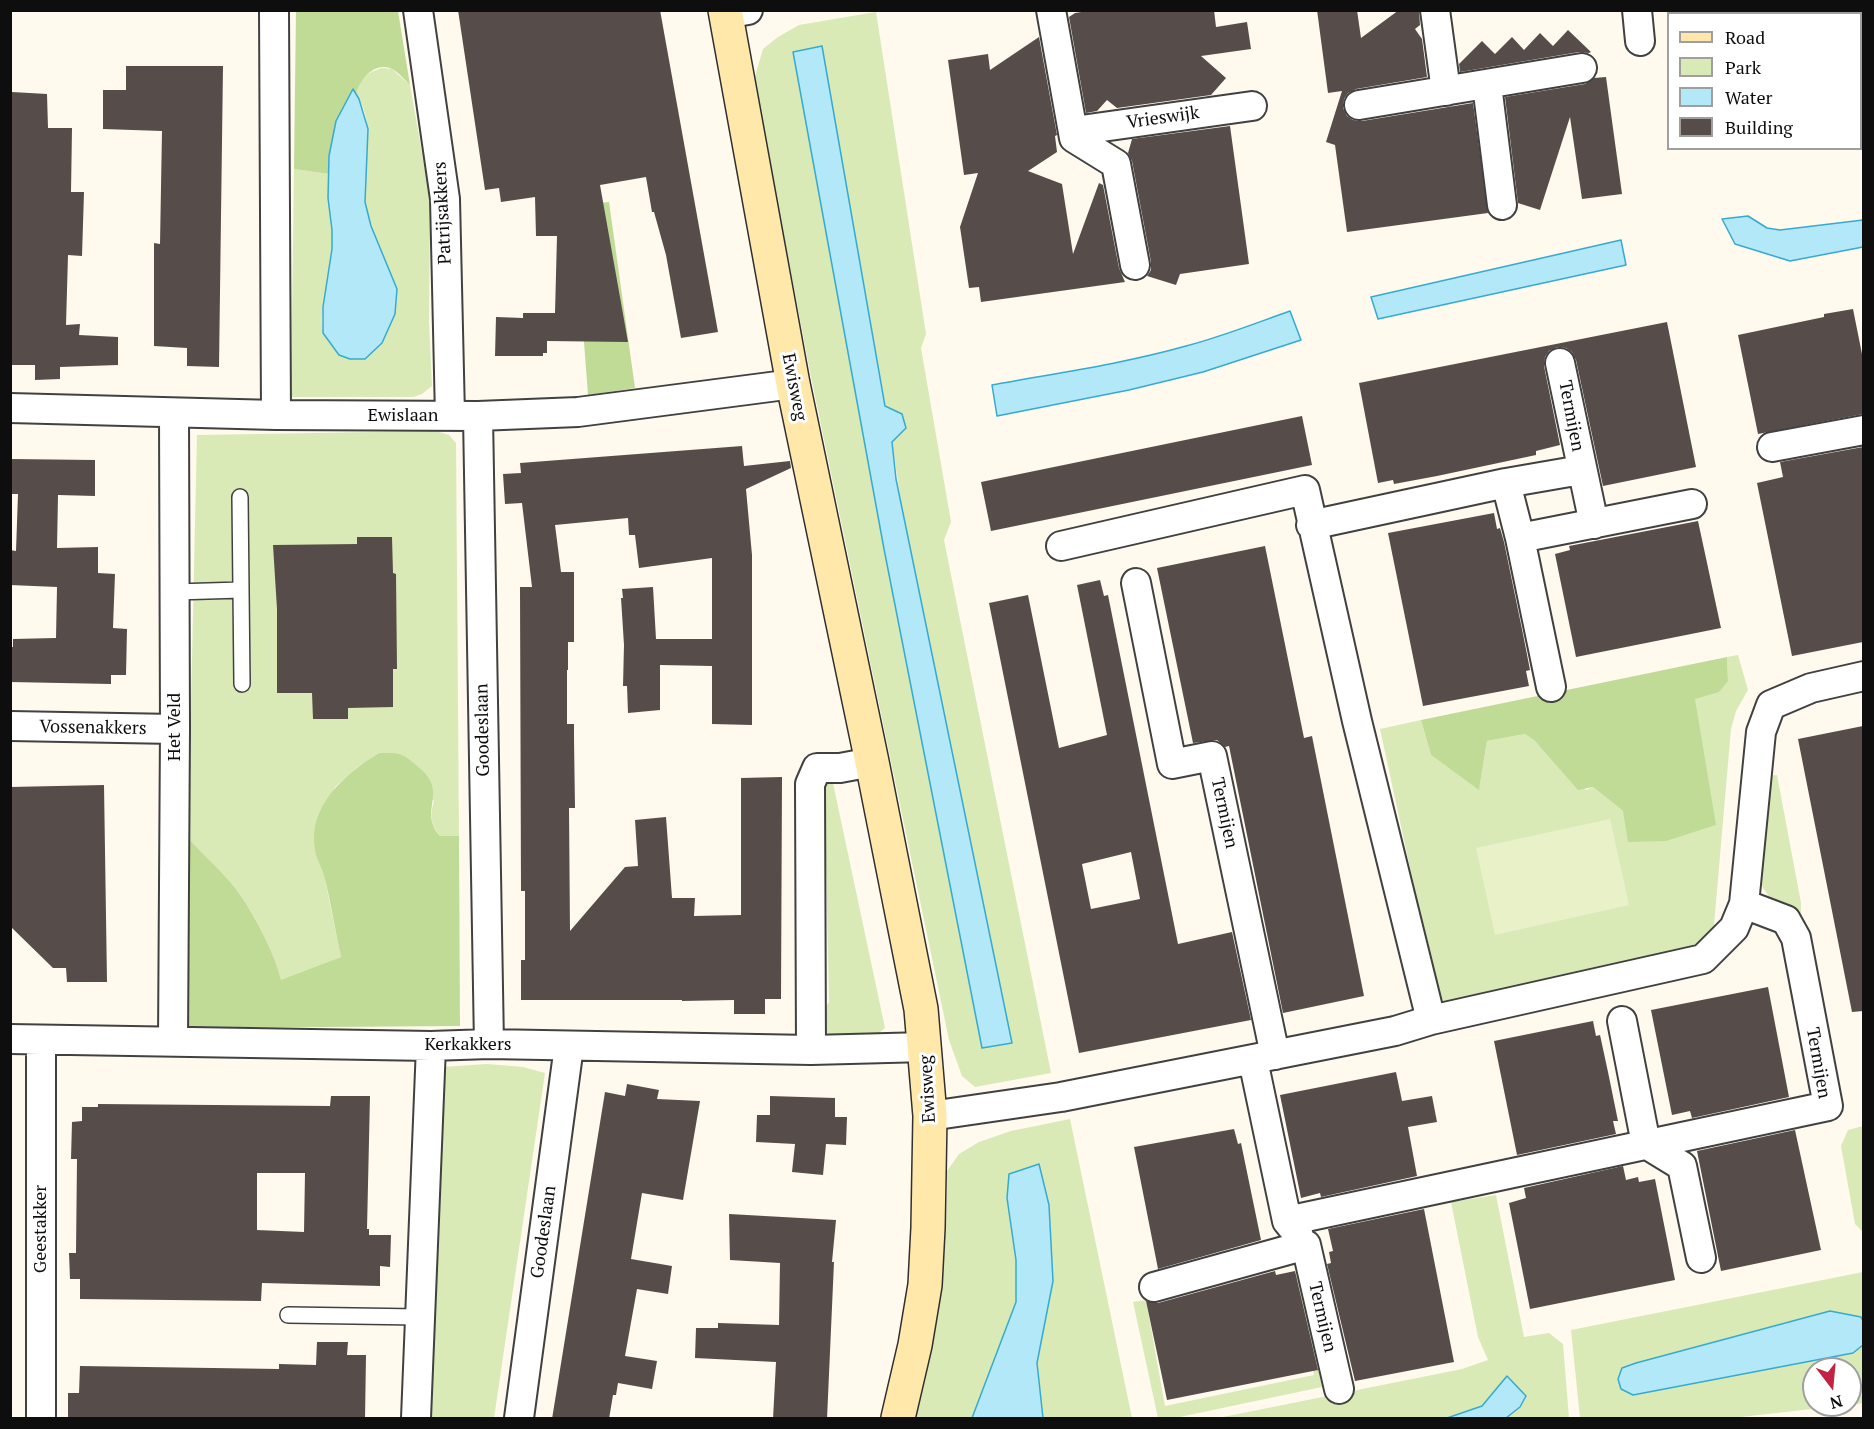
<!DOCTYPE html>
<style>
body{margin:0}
#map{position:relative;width:1874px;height:1429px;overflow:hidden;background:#fff9ee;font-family:"PT Serif",serif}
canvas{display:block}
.frame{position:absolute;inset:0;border:12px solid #0e0e0e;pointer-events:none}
.legend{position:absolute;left:1667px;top:12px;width:195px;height:138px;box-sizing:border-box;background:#fff;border:2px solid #9f9f9f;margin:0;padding:8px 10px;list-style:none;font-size:18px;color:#0e0e0e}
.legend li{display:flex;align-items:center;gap:12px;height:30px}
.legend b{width:30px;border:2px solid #9f9f9f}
.north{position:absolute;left:1802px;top:1357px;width:60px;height:60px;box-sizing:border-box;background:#fff;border:2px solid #9f9f9f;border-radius:50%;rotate:164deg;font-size:16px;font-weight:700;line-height:24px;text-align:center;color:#0e0e0e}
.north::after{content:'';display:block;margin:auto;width:21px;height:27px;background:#c12342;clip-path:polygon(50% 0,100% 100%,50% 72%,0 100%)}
</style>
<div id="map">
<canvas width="1874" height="1429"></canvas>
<div class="frame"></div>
<ul class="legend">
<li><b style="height:8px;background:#ffe8a9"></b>Road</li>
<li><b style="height:16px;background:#d9eab7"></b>Park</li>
<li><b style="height:16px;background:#b2e8f7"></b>Water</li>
<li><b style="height:16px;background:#564d4a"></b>Building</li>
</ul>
<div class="north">N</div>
</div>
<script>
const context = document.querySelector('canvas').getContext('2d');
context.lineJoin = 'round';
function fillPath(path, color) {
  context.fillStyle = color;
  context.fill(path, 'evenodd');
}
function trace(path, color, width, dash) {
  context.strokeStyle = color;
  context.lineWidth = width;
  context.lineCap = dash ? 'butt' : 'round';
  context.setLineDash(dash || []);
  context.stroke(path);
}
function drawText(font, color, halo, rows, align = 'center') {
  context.font = font + ' "PT Serif",serif';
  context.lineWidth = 6;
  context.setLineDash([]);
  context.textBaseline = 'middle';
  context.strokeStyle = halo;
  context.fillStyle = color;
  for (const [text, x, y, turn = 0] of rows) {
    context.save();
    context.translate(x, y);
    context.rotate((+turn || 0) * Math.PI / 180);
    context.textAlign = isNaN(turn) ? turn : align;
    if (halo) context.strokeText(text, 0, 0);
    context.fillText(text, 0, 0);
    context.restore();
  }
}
const green = new Path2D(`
 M876 12 926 334 921 348 951 522 944 540 1051 1073 975 1087 962 1076 949 1040 811 377 754 80 763 49 778 37 799 25ZM822 46 892 442 982 1048 884 549 793 52Z
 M382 68 392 69 410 85 430 198 429 321 432 386 422 394 413 397H291L294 169 329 174C328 199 334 224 332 249 331 273 318 309 323 332 325 339 335 348 339 355L397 289C385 262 368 232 365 202 362 166 378 126 356 94 360 79 367 72 382 68Z
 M436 431 449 435 456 443 459 836H440C430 824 430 815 434 801L379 753 359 766 335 787 315 850 324 875 341 957 281 981C275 954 257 919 241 896 227 875 205 857 188 838L197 435Z
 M1738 655 1748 690 1736 711 1731 729 1712 948 1439 1002 1380 729 1421 720 1431 755 1479 789 1487 741 1525 734 1535 741 1586 790 1593 787 1623 811 1695 699 1728 681 1727 657Z
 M1777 775 1801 903V913L1786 911 1774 904 1759 882 1766 776Z
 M833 783 885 1028 874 1037 827 1038 819 1031 818 1019 829 1002 825 810 817 801 823 784Z
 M487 1064 523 1067 545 1073 494 1418H429L442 1067Z
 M1070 1119 1132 1418H1043L1037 1363 1053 1281 1007 1198 1016 1260V1302L972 1418H915L931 1350 946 1227 947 1171 959 1154 979 1142 1011 1131Z
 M1863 1126H1864L1863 1232 1855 1224 1841 1146 1848 1130Z
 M1496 1195 1524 1337 1549 1333 1563 1344 1569 1418H1506L1520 1407 1482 1406 1446 1418H1218L1462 1369 1488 1360 1478 1337 1451 1202Z
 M1291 1272 1300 1276 1322 1387 1175 1418H1158L1133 1302 1146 1300 1165 1406 1314 1375Z
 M1863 1272V1321L1861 1317 1830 1311 1636 1363 1633 1395 1853 1353 1863 1345V1403L1850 1405V1369H1814V1405H1847L1732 1418H1580L1571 1330Z`);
const forest = new Path2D(`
 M296 11H398L410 85C405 80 398 72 392 69 374 61 360 80 356 94L353 90 329 156V174L294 169Z
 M609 202 635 388 588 395 579 276 569 206Z
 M1727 657 1728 681 1719 692 1695 699 1716 825 1666 841 1628 842 1623 811 1593 787 1578 790 1535 741 1525 734 1487 741 1479 790 1431 755 1421 720Z
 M379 753C400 753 401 752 417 766 451 792 417 810 440 836H459L460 1026 190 1028 184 1020 188 838C205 857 227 875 241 896 256 918 275 954 281 980L341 957C335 930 331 902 324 876 322 867 316 859 315 850 307 806 346 773 379 753Z`);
const pitch = new Path2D(`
 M1610 819 1629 905 1495 935 1476 848Z`);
const water = new Path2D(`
 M822 46 885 406 902 414 906 428 892 442 896 479 1012 1043 982 1048 884 549 793 52Z
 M353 89 359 99 368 129 365 202 371 226 397 289 395 314 382 343 365 359H350L339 355 323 333V307L332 249V230L328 198 329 156 336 121Z
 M1748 216 1767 228 1780 230 1863 220V247L1790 261 1735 244 1722 219Z
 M1621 240 1626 265 1378 319 1371 297Z
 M1290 311 1301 340 1203 372 1129 390 997 416 992 385C1057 373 1122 364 1186 346 1221 337 1256 323 1290 311Z
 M1039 1164 1049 1205 1053 1281 1037 1363 1043 1418H972L1016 1302V1260L1007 1198 1009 1174Z
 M1830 1311 1861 1317 1863 1321V1345L1853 1353 1633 1395 1621 1389 1618 1379 1622 1368 1636 1363Z
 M1507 1376 1526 1396 1520 1407 1506 1418H1447L1482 1406Z`);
const building = new Path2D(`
 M458 10H660L718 332 681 338 666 255 654 212H652L646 177 600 185 628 342 547 341V353H543V356H495L496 317 523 318V313H555L557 236H536L535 197 501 202 499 188 485 190Z
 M1094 10H1214L1216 27 1247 22 1251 49 1201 56 1226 78 1211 95 1117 108 1107 100 1097 111 1086 113 1069 17 1075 13Z
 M1317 10H1357L1361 38 1399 10H1419L1420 25 1415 29 1422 39 1427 77 1356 89 1348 93 1344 99 1343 108 1347 116 1353 120 1362 121 1473 103 1488 213 1347 232 1335 145 1326 142 1342 91 1328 93Z
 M1568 30 1591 52 1589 53 1579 52 1460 72 1459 64 1482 41 1495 54 1512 37 1524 50 1540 33 1553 46Z
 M1039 37 1057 135 1055 136 1057 152 1028 171 1062 184 1073 254 1099 183 1103 185 1119 268 1125 282 981 302 979 287 969 288 960 227 978 173 964 175 948 60 988 54 990 70Z
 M126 66H223L219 367 187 366V348L154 346V243L160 244 162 131 103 129V90H126Z
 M1606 77 1622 194 1582 199 1570 117 1540 210 1518 203 1505 97 1585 84 1594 78Z
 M12 92 47 94 48 128H72L71 192H84L82 256 68 255 66 325 80 324 79 335 118 337V365L60 367V379L35 380V365H12Z
 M1230 126 1249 264 1180 274 1176 285 1147 276 1151 270V262L1132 161 1128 153 1132 139Z
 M1853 309 1863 359V414L1758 434 1738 335 1824 317V314Z
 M1667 322 1696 467 1603 486 1576 360 1572 352 1566 348 1557 347 1549 351 1545 357 1544 366 1560 445 1536 451V455L1437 476 1394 484 1393 480 1378 483 1359 383Z
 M1302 416 1312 465 991 531 981 482Z
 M742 446 744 466 790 461 791 468 746 489 752 555V725L712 724V666L660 665V710L628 713 627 686H623L624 645 621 598H623L622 589 653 587 656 639H712V558L639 568 635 535H629L628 518 555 525 561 572H574V642H568V670H567V724H574V739L575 808H569L570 931 625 867 638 866 635 820 666 817 672 898H695L694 916 741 915V778L782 777 781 999H765V1014H734V1000L682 1001V1000H521V960H525V891H521L520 587H532L522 503 505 504 503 474 521 473 520 463Z
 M1863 447V642L1792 656 1757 483 1783 477 1780 462Z
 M10 459 95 460V496L58 495 57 548 98 547V573L115 574 113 628 127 629 126 675H111V684L10 682V647H13V639L56 638 57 587 10 585V550L16 551 18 494H10Z
 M1494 513 1497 529 1500 528 1504 542 1523 634 1530 670 1526 671 1529 686 1423 706 1388 533Z
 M1698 521 1721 628 1576 657 1555 554 1570 550 1569 546Z
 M357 537H392L393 573 396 574 397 669H393V707L348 708V719H313L312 693H277V609L273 545 357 544Z
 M1265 546 1304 738 1312 736 1364 996 1283 1013 1229 746 1225 747 1217 740 1193 743 1157 568Z
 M1100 580 1104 596 1108 595 1178 944 1232 932 1251 1020 1079 1053 989 603 1028 595 1059 748 1107 735 1077 585ZM1131 852 1140 899 1091 909 1082 864Z
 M1863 726V1011L1852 1012 1798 739Z
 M104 785 107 982H67L66 968H53L10 926V787Z
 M1768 987 1789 1097 1692 1118 1690 1111 1672 1115 1651 1010Z
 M1593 1021 1596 1036 1600 1035 1608 1072 1618 1121H1613L1616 1134 1517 1155 1494 1041Z
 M1396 1072 1402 1101 1432 1096 1437 1122 1408 1127 1417 1176 1321 1197 1320 1193 1301 1198 1280 1095Z
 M627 1084 659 1090 657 1099 700 1101 683 1200 642 1193 631 1259 672 1266 668 1294 637 1289 625 1356 657 1361 652 1389 618 1383 616 1395H613L609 1419H552L605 1092 625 1096Z
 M331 1096H370L367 1229H369V1235H391L390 1267 380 1266V1286L262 1283 261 1301 80 1299V1279H70L69 1253H76L77 1159H71L72 1122 82 1121V1107H98V1104L330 1106ZM257 1173H305L304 1232 257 1230Z
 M770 1096 835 1098V1117H847L846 1145 826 1144 823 1175 792 1172 795 1144 756 1142 757 1115H770Z
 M1234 1129 1238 1144 1241 1143 1261 1240 1158 1269 1134 1147Z
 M1795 1130 1821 1250 1721 1271 1697 1151Z
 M1623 1166 1626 1180 1638 1177 1639 1182 1655 1179 1675 1280 1530 1309 1509 1203 1526 1198 1524 1188Z
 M1424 1209 1454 1362 1355 1381 1327 1264 1331 1263 1329 1252 1333 1251 1328 1229Z
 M729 1214 836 1220 832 1262H834L827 1419H773L776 1362 695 1358 696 1328H718V1323L779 1325 780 1263 730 1260Z
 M1275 1271 1276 1275 1295 1271 1318 1370 1167 1400 1146 1301 1158 1303Z
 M317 1342H348L347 1355H366L365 1419H68V1393H79L80 1366 279 1369V1364L316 1365Z`);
const lane = new Path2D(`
 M241 590 242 684
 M175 592 241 590 240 497
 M288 1315 419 1317`);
const street = new Path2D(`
 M274 10 276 415
 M418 10 445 199 450 416
 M1051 10 1074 138 1116 164 1135 265
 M1435 10 1446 91
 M1637 10 1640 41
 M1818 10V14
 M725 14 748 10
 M1487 85 1502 205
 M1359 105 1582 68
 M1074 131 1252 106
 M1560 363 1594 524
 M10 408 276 415 478 416 578 412 793 384
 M478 416 489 1044
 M1772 447 1864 430
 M1506 483 1520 538 1551 687
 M1311 525 1506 483 1581 470
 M1520 538 1692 504
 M1061 546 1305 490 1357 721 1431 1020
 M1136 583 1172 764 1212 756 1275 1055
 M10 726 175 729
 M1622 1021 1646 1144 1682 1166 1701 1258
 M10 1039 431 1046 489 1044 811 1050 926 1047
 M41 1040V1418
 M173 1041 175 729 174 413
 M811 1050 810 784 817 768H840L872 762
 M1253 1060 1287 1221 1299 1236
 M930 1116 1061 1097 1395 1031 1431 1020 1703 959 1734 928 1744 904 1761 732 1771 705 1811 688 1864 676
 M1287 1221 1828 1106 1796 938 1786 920 1744 904
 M1154 1287 1306 1245 1339 1389
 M416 1418 431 1046
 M519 1418 569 1046`);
const secondary = new Path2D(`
 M725 10 793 384 872 762 921 1009 930 1116 928 1228 925 1285 915 1345 898 1418`);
const streetNames = [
 ["Vrieswijk",1163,118,-8],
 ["Patrijsakkers",443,213,-93],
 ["Ewisweg",794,387,79],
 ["Ewislaan",403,416],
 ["Termijen",1571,416,79],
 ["Het Veld",175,727,-90],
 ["Vossenakkers",93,728,1],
 ["Goodeslaan",483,730,-91],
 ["Termijen",1224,813,78],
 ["Kerkakkers",468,1045],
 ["Termijen",1818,1063,80],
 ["Ewisweg",928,1089,-93],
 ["Geestakker",41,1229,-90],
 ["Goodeslaan",544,1232,-82],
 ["Termijen",1322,1317,77]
];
fillPath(green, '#d9eab7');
fillPath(forest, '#c0db96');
fillPath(pitch, '#e9f1c9');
fillPath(water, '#b2e8f7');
trace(water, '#37aad0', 1.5);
fillPath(building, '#564d4a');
trace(lane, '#414141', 18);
trace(street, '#414141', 32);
trace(secondary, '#303030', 36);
trace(lane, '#fff', 15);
trace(street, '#fff', 28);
trace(secondary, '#ffe8a9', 33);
drawText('18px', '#0e0e0e', '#fff', streetNames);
</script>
